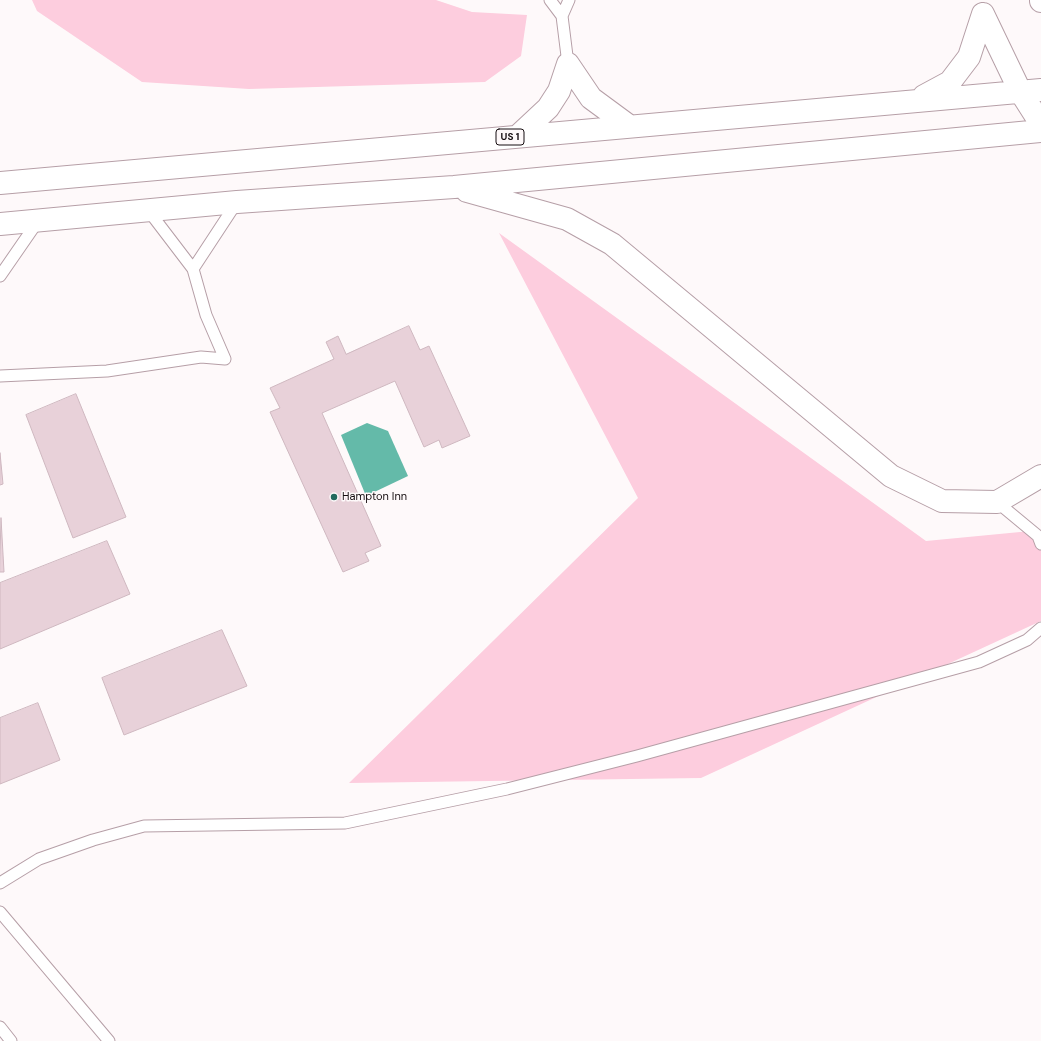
<!DOCTYPE html>
<style>
body{margin:0}
canvas{display:block;background:#fef9fa}
</style>
<canvas width="1041" height="1041"></canvas>
<script>
const context = document.querySelector('canvas').getContext('2d');
context.lineJoin = 'round';
function fillPath(path, color) {
  context.fillStyle = color;
  context.fill(path, 'evenodd');
}
function trace(path, color, width, dash) {
  context.strokeStyle = color;
  context.lineWidth = width;
  context.lineCap = dash ? 'butt' : 'round';
  context.setLineDash(dash || []);
  context.stroke(path);
}
function drawText(font, color, halo, rows, align = 'center') {
  context.font = font + ' "DM Sans",sans-serif';
  context.lineWidth = 3;
  context.setLineDash([]);
  context.textBaseline = 'middle';
  context.strokeStyle = halo;
  context.fillStyle = color;
  for (const [text, x, y, turn = 0] of rows) {
    context.save();
    context.translate(x, y);
    context.rotate((+turn || 0) * Math.PI / 180);
    context.textAlign = isNaN(turn) ? turn : align;
    if (halo) context.strokeText(text, 0, 0);
    context.fillText(text, 0, 0);
    context.restore();
  }
}
const green = new Path2D(`
 M32 0H436L472 12 527 15 521 56 485 82 249 89 142 82 37 11Z
 M499 233 926 541 1041 530V621L701 778 349 783 638 498Z`);
const water = new Path2D(`
 M367 423 388 431 408 476 366 496 341 435Z`);
const building = new Path2D(`
 M409 326 420 350 429 346 470 436 442 448 439 440 424 447 395 381 322 413 381 546 365 553 369 561 343 572 270 412 280 408 270 388 334 359 326 342 338 336 346 354Z
 M76 394 126 517 73 538 26 415Z
 M0 453 3 484 0 485Z
 M1 518 4 572H0Z
 M107 541 130 594 0 649V583Z
 M222 630 247 686 124 735 102 678Z
 M38 703 60 760 0 784V718Z`);
const lane = new Path2D(`
 M550 0 562 16 568 64
 M562 16 569 0
 M193 269 237 202
 M0 276 38 221
 M0 376 107 371 201 357 225 359 206 315 193 269 148 210
 M997 502 1038 536 1041 544
 M0 883 39 859 93 840 144 826 345 823 507 789 637 756 979 662 1027 640 1041 628
 M0 912 109 1041
 M0 1027 11 1041`);
const street = new Path2D(`
 M1041 0V1`);
const highway = new Path2D(`
 M983 14 1020 91 1041 124
 M568 64 591 98 629 126
 M924 96 950 82 969 57 983 14
 M518 136 548 108 559 91 568 64
 M0 183 1041 90
 M467 191 567 219 612 244 891 476 942 501 997 502 1041 476
 M0 224 237 202 454 187 1041 131`);
const markers = [
 [334,497,4,"#22695d"]
];
const shields = [
 [510,137,28]
];
const shieldNames = [
 ["US 1",510,137]
];
const poiNames = [
 ["Hampton Inn",342,497]
];
fillPath(green, '#fdcdde');
fillPath(water, '#64baa9');
fillPath(building, '#e8d1d9');
trace(building, '#cfb8c0', 1);
trace(lane, '#b69fa7', 13);
trace(street, '#b69fa7', 24);
trace(highway, '#b69fa7', 24);
trace(lane, '#fff', 11);
trace(street, '#fff', 22);
trace(highway, '#fff', 22);
for (const [x, y, r, color] of markers) {
  const dot = new Path2D();
  dot.arc(x, y, r, 0, 2 * Math.PI);
  context.fillStyle = color;
  context.fill(dot);
  trace(dot, '#fef9fa', 1.5);
}
for (const [x, y, w] of shields) {
  const box = new Path2D();
  box.roundRect(x - w / 2, y - 8, w, 16, 3);
  context.fillStyle = '#fef9fa';
  context.fill(box);
  trace(box, '#150d10', 1);
}
drawText('bold 10px', '#150d10', null, shieldNames);
drawText('11px', '#150d10', '#fef9fa', poiNames, 'left');
</script>
